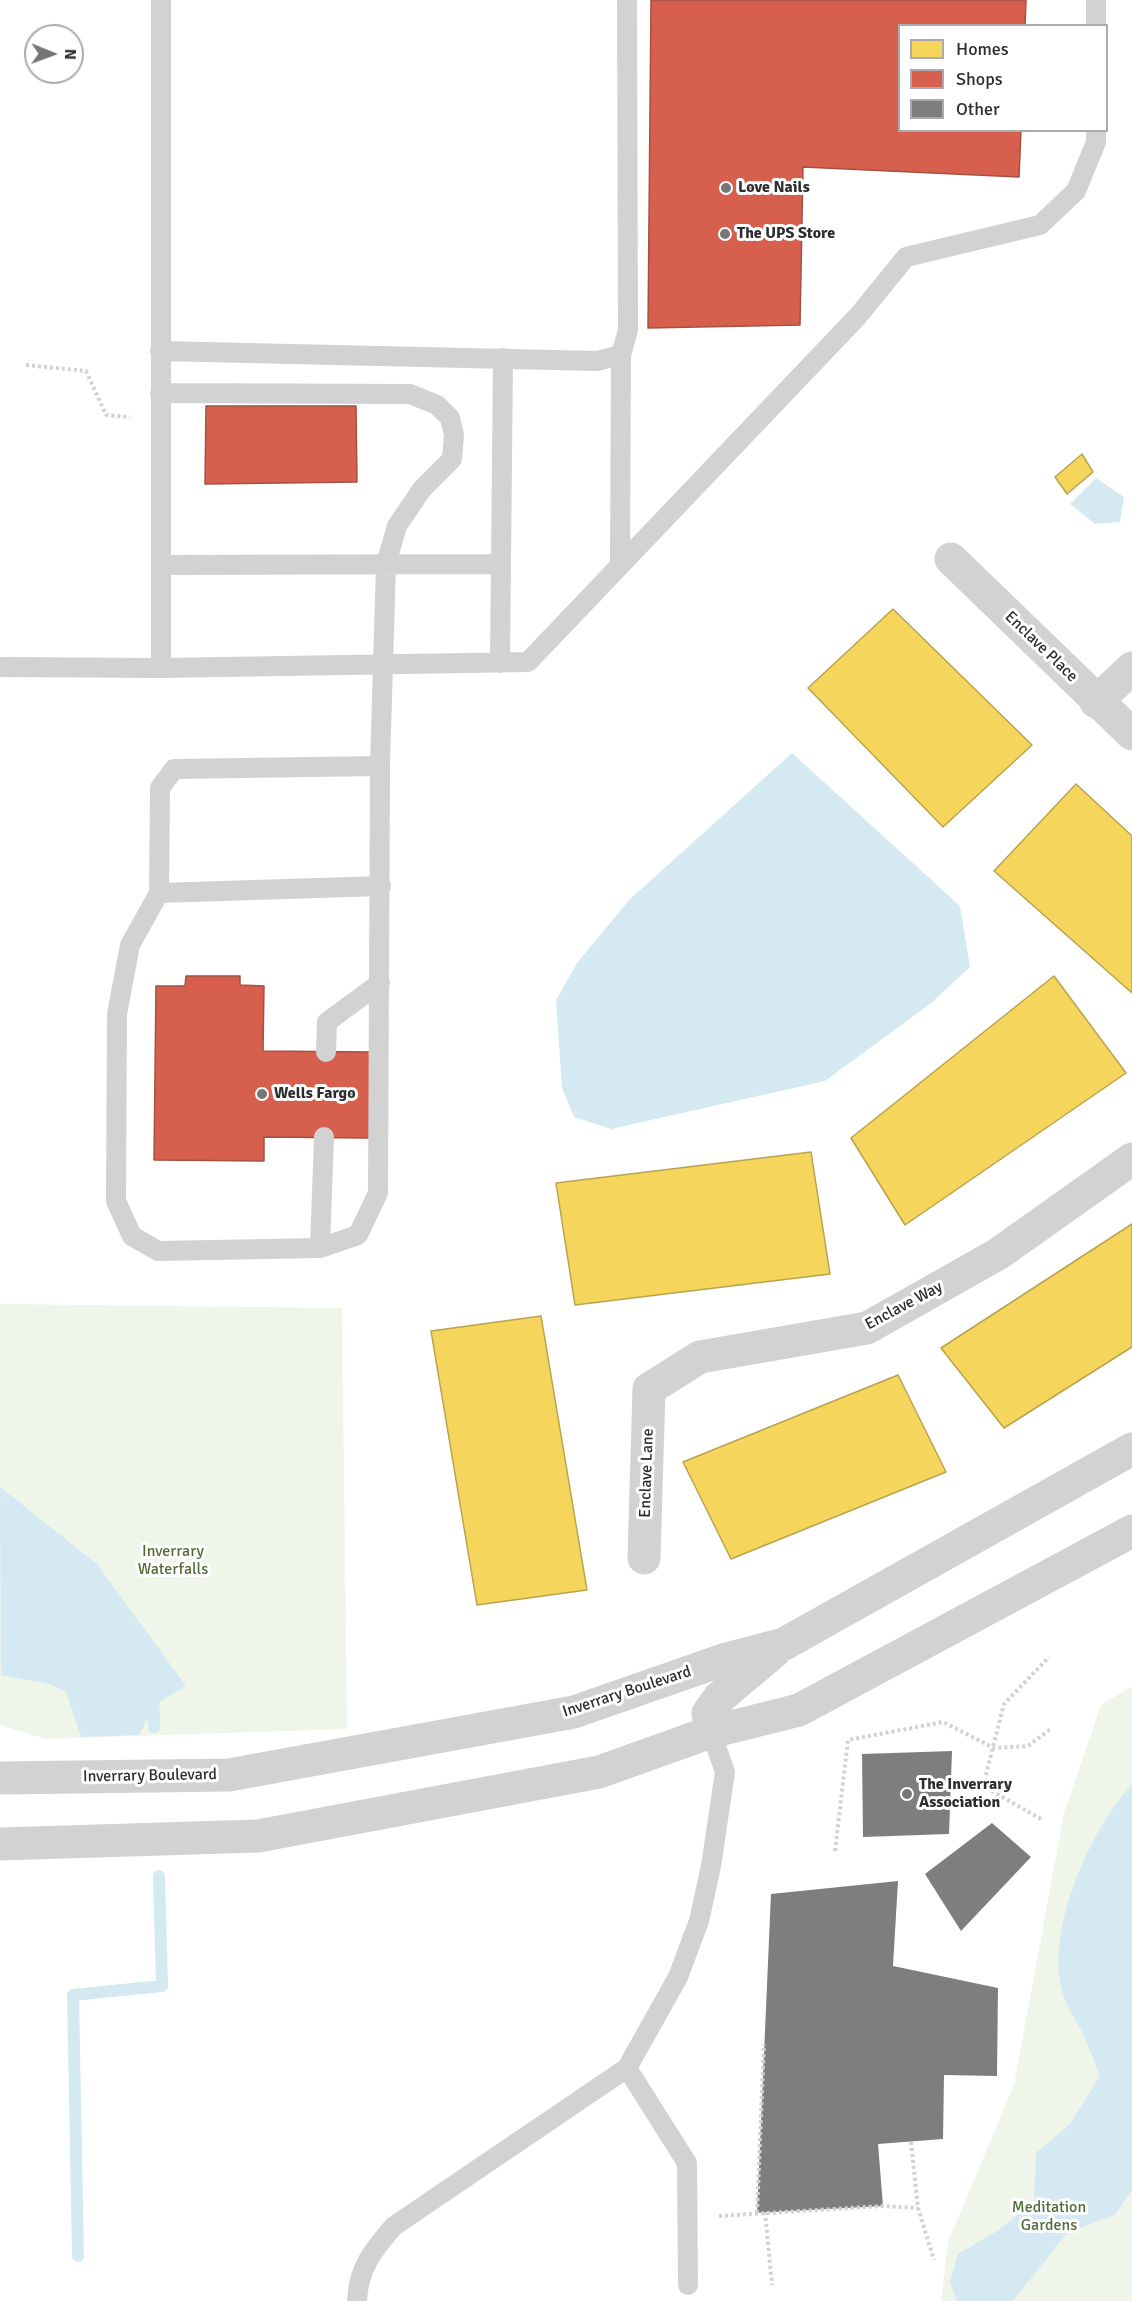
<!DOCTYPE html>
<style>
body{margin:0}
#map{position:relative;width:1132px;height:2301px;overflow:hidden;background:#fff;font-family:Signika,sans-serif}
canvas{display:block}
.legend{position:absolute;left:898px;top:24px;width:210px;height:108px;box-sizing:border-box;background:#fff;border:2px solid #ababab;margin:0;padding:8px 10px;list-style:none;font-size:18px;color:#2d2d2d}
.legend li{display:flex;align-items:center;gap:12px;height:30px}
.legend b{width:30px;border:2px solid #ababab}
.north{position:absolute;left:24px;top:24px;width:60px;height:60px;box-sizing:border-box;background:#fff;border:2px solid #ababab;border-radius:50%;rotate:91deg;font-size:16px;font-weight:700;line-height:24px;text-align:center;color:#2d2d2d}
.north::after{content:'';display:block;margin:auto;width:21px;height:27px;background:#767676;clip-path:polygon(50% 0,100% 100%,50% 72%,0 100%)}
</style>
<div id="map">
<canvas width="1132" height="2301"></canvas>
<ul class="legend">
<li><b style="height:16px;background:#f6d55c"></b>Homes</li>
<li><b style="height:16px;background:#d6604d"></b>Shops</li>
<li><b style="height:16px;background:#7e7e7e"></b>Other</li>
</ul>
<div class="north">N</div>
</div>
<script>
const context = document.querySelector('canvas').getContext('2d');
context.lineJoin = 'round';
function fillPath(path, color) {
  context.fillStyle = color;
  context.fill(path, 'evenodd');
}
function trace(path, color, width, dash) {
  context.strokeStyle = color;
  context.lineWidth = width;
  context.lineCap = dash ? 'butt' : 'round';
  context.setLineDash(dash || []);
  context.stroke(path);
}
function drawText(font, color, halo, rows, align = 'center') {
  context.font = font + ' Signika,sans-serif';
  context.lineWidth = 6;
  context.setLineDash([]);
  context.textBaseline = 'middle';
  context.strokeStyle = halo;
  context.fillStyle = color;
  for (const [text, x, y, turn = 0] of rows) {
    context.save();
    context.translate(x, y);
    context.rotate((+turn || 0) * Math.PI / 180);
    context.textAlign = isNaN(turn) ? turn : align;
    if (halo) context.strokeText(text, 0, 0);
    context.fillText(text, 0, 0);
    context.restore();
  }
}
const green = new Path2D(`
 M0 1304 342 1308 347 1729 45 1739 0 1725Z
 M1132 1686V2301H941L948 2242 1014 2085 1064 1813 1101 1705Z`);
const water = new Path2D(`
 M1096 478 1124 497 1120 522 1095 524 1070 504Z
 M792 753 960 906 970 967 930 1004 825 1081 611 1129 574 1117 562 1088 556 1000 577 963 629 900Z
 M0 1487 97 1564 186 1686 154 1705 139 1735 81 1737 66 1692 50 1684 1 1675Z
 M1132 1784V2190L1115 2215 1067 2233 1013 2301H957L950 2282 958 2254 997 2231 1034 2202 1036 2153 1070 2124 1100 2076C1094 2061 1088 2044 1081 2030 1075 2019 1068 2008 1064 1997 1042 1936 1090 1829 1132 1784Z`);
const homes = new Path2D(`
 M1082 454 1093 472 1067 494 1055 477Z
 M893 609 1032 745 943 827 808 688Z
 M1076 784 1132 836V993L994 871Z
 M1054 976 1126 1073 905 1225 851 1138Z
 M811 1152 830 1274 575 1305 556 1183Z
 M1132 1224V1347L1004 1428 941 1348Z
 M541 1316 587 1590 477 1605 431 1331Z
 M898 1375 946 1472 731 1559 683 1462Z`);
const shops = new Path2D(`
 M651 0H1026L1025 26H900V130H1021L1019 177 803 167 800 325 648 328Z
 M206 406H356L357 482 205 484Z
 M186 976H240V985L264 986 263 1051 370 1052 369 1138 264 1137V1161L154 1160 156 986H185Z`);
const stream = new Path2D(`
 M153 1690 154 1727
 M78 2256 73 1995 162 1986 159 1876`);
const building = new Path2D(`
 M952 1751 949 1834 863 1837 862 1754Z
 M992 1823 1031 1857 961 1931 925 1874Z
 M898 1881 893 1966 998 1988 997 2076 944 2075 943 2139 878 2144 883 2206 757 2213 771 1894Z`);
const path = new Path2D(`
 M26 365 86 371 106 415 130 417
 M1041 1819 983 1786 1004 1704 1049 1657
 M835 1851 848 1740 943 1722 994 1748 1028 1746 1052 1728
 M911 2142 918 2208 934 2260
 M765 2212 772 2285
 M757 2213 764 2044
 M719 2216 883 2206 918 2208`);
const service = new Path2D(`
 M161 0V668
 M1096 26V0
 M160 351 597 361 621 355 628 330 627 0
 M160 393 410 394 437 405 450 418 454 435 452 459 422 489 397 526 386 564 380 766 378 1193 358 1235 320 1248 158 1251 132 1236 116 1201 117 1014 130 945 159 893 160 788 174 769 380 766
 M161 565 501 564
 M620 566 621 355
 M500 663 503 358
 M0 667 161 668 528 662 858 316 906 257 1040 225 1076 191 1096 142V130
 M159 893 381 886
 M326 1052 327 1022 380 983
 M320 1248 324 1137
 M627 2068 687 2163 688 2285
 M357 2301C358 2268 374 2249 394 2226L627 2068 678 1977 699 1921 711 1866 725 1772 711 1732`);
const minor = new Path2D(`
 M951 559 1132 734
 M1096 702 1132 668
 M644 1558 649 1389 700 1357 867 1328 998 1254 1132 1159`);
const tertiary = new Path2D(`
 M711 1732 708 1713 719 1698 775 1651
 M0 1778 229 1775 574 1712 723 1660 784 1644 1132 1449
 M0 1844 258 1836 599 1772 711 1732 799 1710 1132 1531`);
const markers = [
 [726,188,6,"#767676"],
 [725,234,6,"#767676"],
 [262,1094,6,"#767676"],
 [907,1794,6,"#767676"]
];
const poiNames = [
 ["Love Nails",738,188],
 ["The UPS Store",737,234],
 ["Wells Fargo",274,1094],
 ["The Inverrary",919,1785],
 ["Association",919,1803]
];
const streetNames = [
 ["Enclave Place",1041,647,44],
 ["Enclave Way",904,1306,-28],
 ["Enclave Lane",647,1473,-88],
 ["Inverrary Boulevard",627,1692,-18],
 ["Inverrary Boulevard",150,1776,-1]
];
const parkNames = [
 ["Inverrary",173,1552],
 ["Waterfalls",173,1570],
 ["Meditation",1049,2208],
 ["Gardens",1049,2226]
];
fillPath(green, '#f0f5ea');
fillPath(water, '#d5e9f3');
fillPath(homes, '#f6d55c');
trace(homes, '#baa34e', 1.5);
fillPath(shops, '#d6604d');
trace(shops, '#a35143', 1.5);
trace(stream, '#d5e9f3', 12);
fillPath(building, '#7e7e7e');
trace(path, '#d2d2d2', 4, [3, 3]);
trace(service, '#d2d2d2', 20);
trace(minor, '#d2d2d2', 33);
trace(tertiary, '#d2d2d2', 33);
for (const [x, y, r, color] of markers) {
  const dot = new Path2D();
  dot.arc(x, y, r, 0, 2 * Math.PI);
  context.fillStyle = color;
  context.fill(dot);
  trace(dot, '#fff', 2);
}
drawText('bold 16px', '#2d2d2d', '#fff', poiNames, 'left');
drawText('16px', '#2d2d2d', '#fff', streetNames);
drawText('16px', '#526c37', '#fff', parkNames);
</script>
